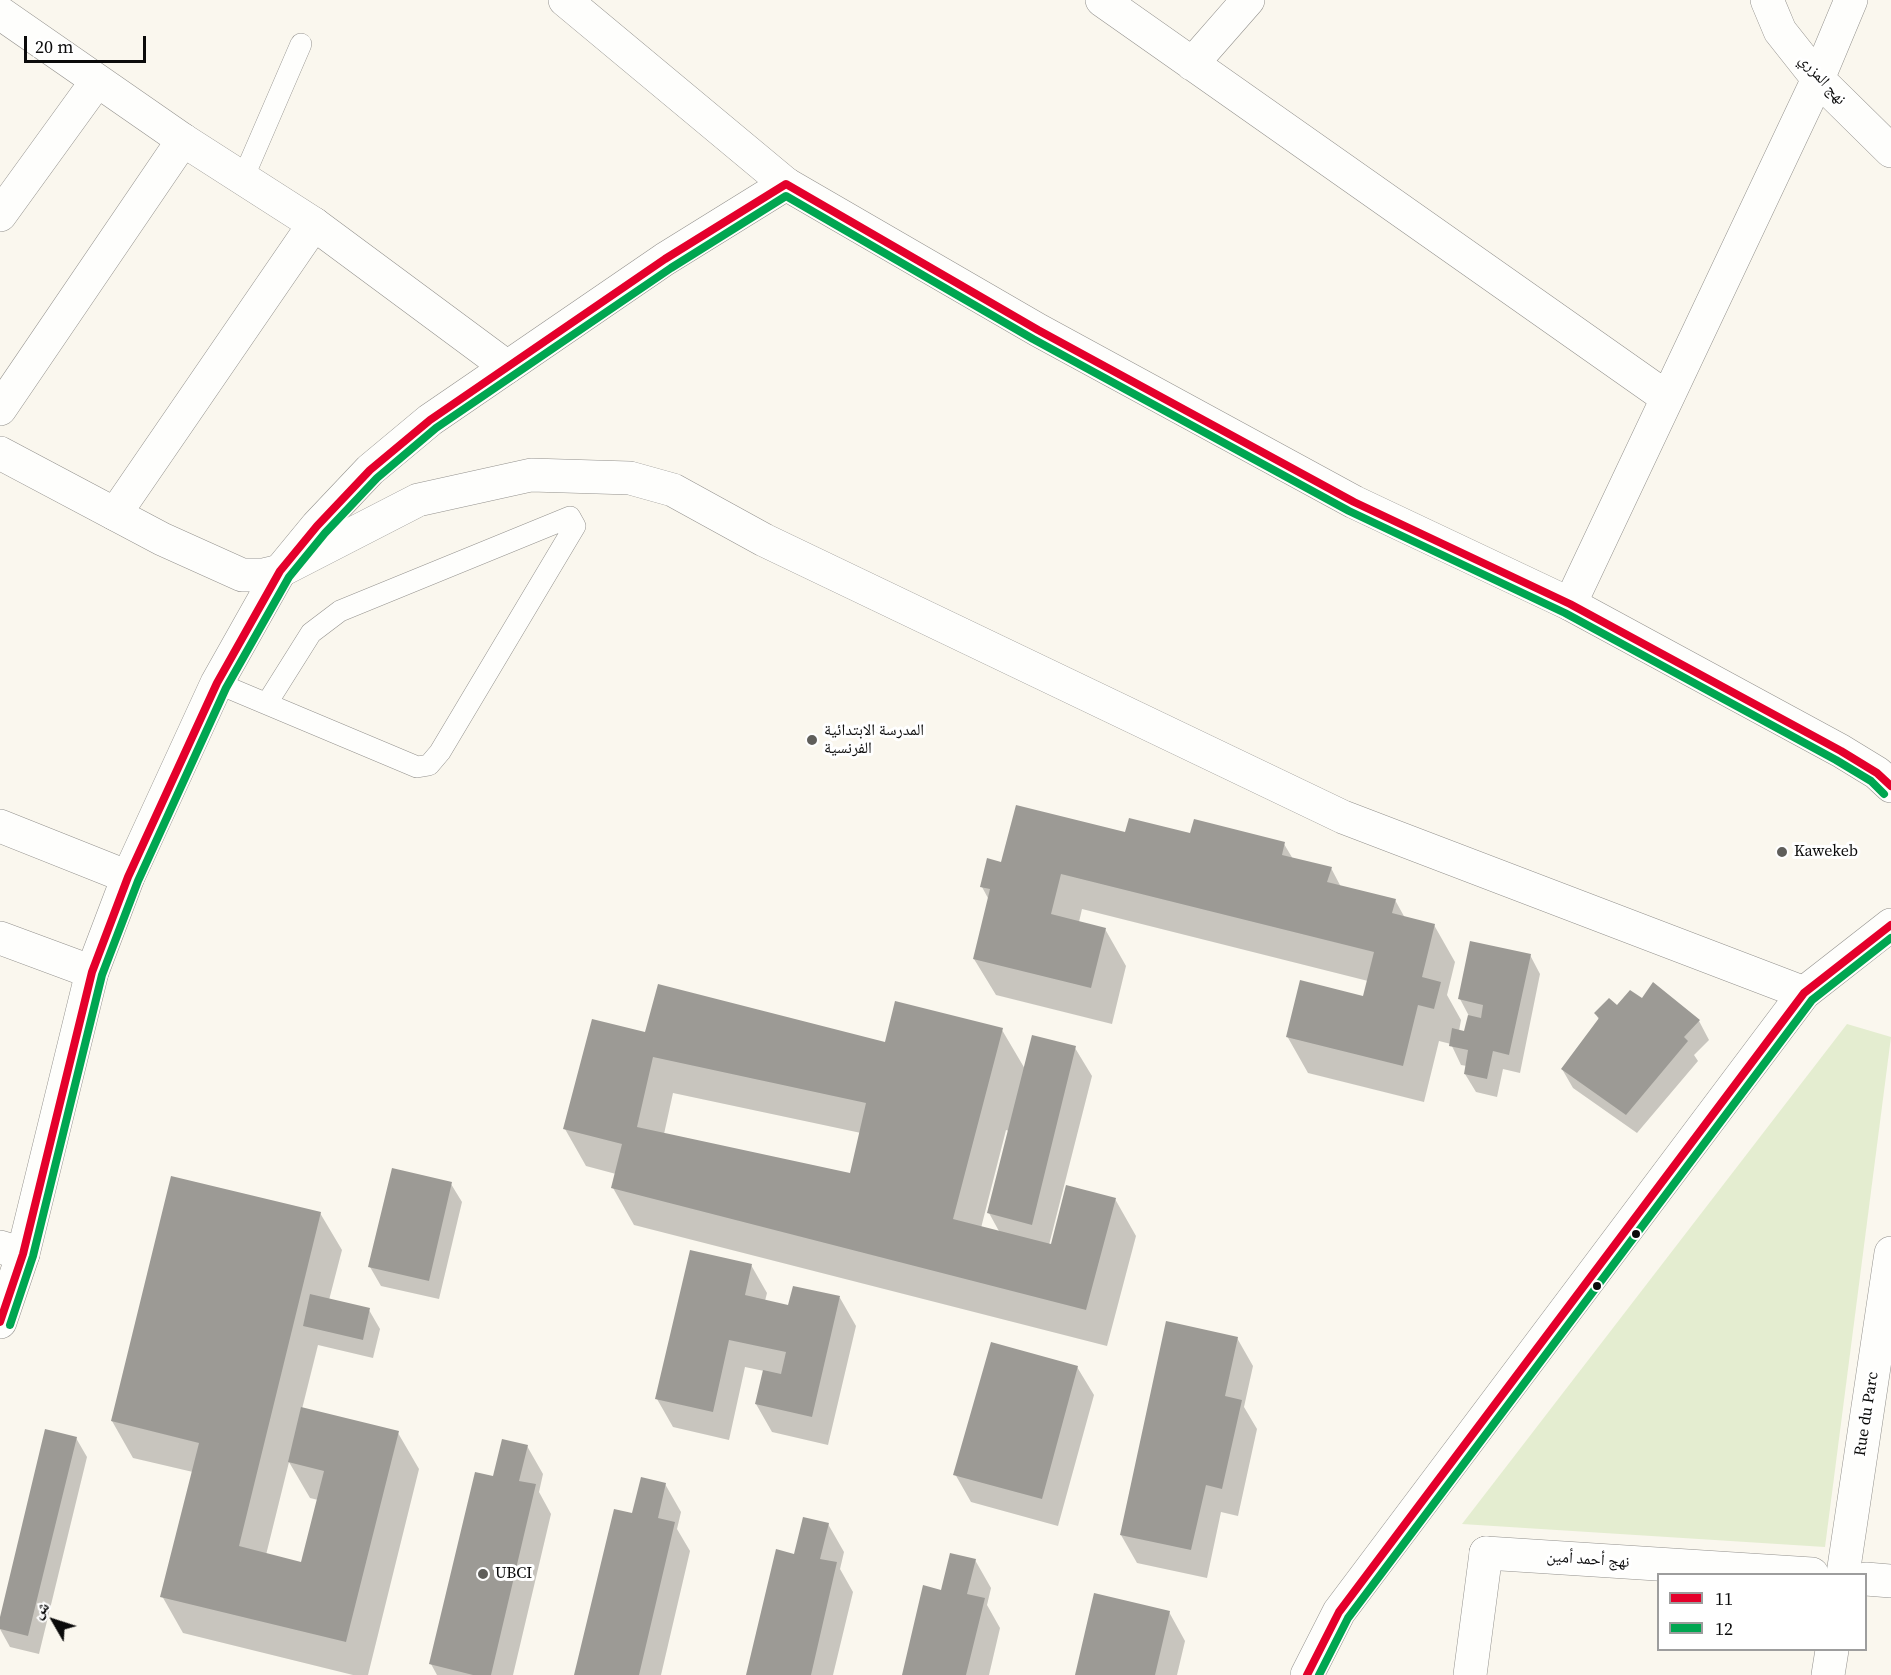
<!DOCTYPE html>
<meta charset="utf-8">
<style>
body{margin:0}
#map{position:relative;width:1891px;height:1675px;overflow:hidden;background:#faf7ee;font-family:"Source Serif 4","Noto Naskh Arabic",serif}
canvas{display:block}
.legend{position:absolute;left:1657px;top:1573px;width:210px;height:78px;box-sizing:border-box;background:#fff;border:2px solid #9d9d9d;margin:0;padding:8px 10px;list-style:none;font-size:18px;color:#0b0b0b}
.legend li{display:flex;align-items:center;gap:12px;height:30px}
.legend b{width:30px;border:2px solid #9d9d9d}
.north{position:absolute;left:24px;top:1591px;width:60px;height:60px;-webkit-text-stroke:4px #fff;paint-order:stroke;rotate:309deg;font-size:16px;font-weight:700;line-height:24px;text-align:center;color:#0b0b0b}
.north::after{content:'';display:block;margin:auto;width:21px;height:27px;background:#0b0b0b;clip-path:polygon(50% 0,100% 100%,50% 72%,0 100%)}
.scale{position:absolute;left:24px;top:36px;width:122px;height:27px;box-sizing:border-box;border:3px solid #0b0b0b;border-top:0;padding-left:8px;font-size:18px;line-height:21px;white-space:nowrap;color:#0b0b0b;-webkit-text-stroke:4px #fff;paint-order:stroke}
</style>
<div id="map">
<canvas width="1891" height="1675"></canvas>
<ul class="legend">
<li><b style="height:8px;background:#e4002b"></b>11</li>
<li><b style="height:8px;background:#00a651"></b>12</li>
</ul>
<div class="north">ش</div>
<div class="scale">20 m</div>
</div>
<script>
const context = document.querySelector('canvas').getContext('2d');
context.lineJoin = 'round';
function fillPath(path, color) {
  context.fillStyle = color;
  context.fill(path, 'evenodd');
}
function trace(path, color, width, dash) {
  context.strokeStyle = color;
  context.lineWidth = width;
  context.lineCap = dash ? 'butt' : 'round';
  context.setLineDash(dash || []);
  context.stroke(path);
}
function drawText(font, color, halo, rows, align = 'center') {
  context.font = font + ' "Source Serif 4","Noto Naskh Arabic",serif';
  context.lineWidth = 6;
  context.setLineDash([]);
  context.textBaseline = 'middle';
  context.strokeStyle = halo;
  context.fillStyle = color;
  for (const [text, x, y, turn = 0] of rows) {
    context.save();
    context.translate(x, y);
    context.rotate((+turn || 0) * Math.PI / 180);
    context.textAlign = isNaN(turn) ? turn : align;
    if (halo) context.strokeText(text, 0, 0);
    context.fillText(text, 0, 0);
    context.restore();
  }
}
const green = new Path2D(`
 M1847 1024 1891 1037 1825 1547 1462 1524Z`);
const shadow = new Path2D(`
 M1126 834 1191 835 1284 844 1293 859 1331 868 1341 887 1395 900 1405 918 1434 925 1455 962 1447 995 1461 1020 1459 1031 1465 1032 1469 1016 1460 999 1530 955 1540 974 1520 1073 1503 1069 1497 1097 1476 1092 1465 1074 1467 1066 1461 1065 1451 1044 1439 1041 1424 1102 1308 1073 1287 1036 1364 998 1368 981 1082 909 1079 922 1105 929 1126 966 1112 1024 996 995 974 959 989 900 982 887 1002 864Z
 M1642 1000 1699 1021 1709 1040 1694 1055 1698 1061 1637 1133 1573 1088 1562 1069 1599 1020 1596 1014Z
 M1002 1030 1025 1069 1075 1048 1092 1076 1049 1245 1052 1246 1115 1199 1136 1236 1107 1346 634 1225 613 1188 616 1174 586 1166 565 1129 646 1034 886 1044ZM673 1093 861 1133 851 1175 664 1134ZM1006 1130 1009 1131 989 1213 1000 1233 981 1228Z
 M451 1184 462 1202 439 1299 381 1286 370 1267Z
 M320 1213 342 1250 329 1300 369 1310 380 1329 373 1358 318 1345 302 1409 398 1433 419 1469 368 1675H353L183 1633 162 1596 193 1472 133 1458 112 1421ZM289 1462 310 1498 318 1500 302 1564 266 1555Z
 M751 1265 767 1293 765 1301 789 1307 840 1298 856 1326 828 1445 772 1432 756 1404 764 1371 745 1367 729 1440 673 1427 657 1399Z
 M1237 1338 1253 1366 1244 1407 1257 1429 1238 1516 1221 1512 1207 1578 1137 1563 1121 1535Z
 M1077 1367 1094 1395 1058 1526 971 1502 955 1474Z
 M76 1438 87 1457 39 1654 10 1647 0 1629V1624Z
 M527 1446 543 1474 539 1492 551 1514 513 1675H437L431 1664 494 1478Z
 M665 1484 681 1512 677 1529 690 1551 661 1675H576L633 1515Z
 M828 1524 844 1552 840 1569 853 1592 833 1675H748L795 1556Z
 M975 1560 991 1588 987 1605 1000 1628 989 1675H903L942 1592Z
 M1169 1612 1185 1641 1177 1675H1076Z`);
const building = new Path2D(`
 M1016 805 1125 832 1129 818 1190 833 1194 819 1285 842 1282 855 1332 867 1327 882 1396 899 1392 913 1435 924 1422 977 1441 982 1434 1009 1418 1005 1403 1066 1286 1037 1300 980 1363 996 1374 952 1061 874 1051 914 1106 928 1091 988 973 959 990 889 980 887 987 858 1001 862Z
 M1470 941 1531 954 1509 1055 1493 1051 1487 1079 1464 1074 1468 1050 1449 1046 1452 1028 1464 1031 1468 1015 1481 1018 1483 1005 1458 999Z
 M1653 982 1700 1020 1684 1037 1688 1041 1626 1115 1561 1069 1599 1018 1594 1013 1609 998 1617 1005 1630 990 1642 998Z
 M658 984 885 1042 895 1001 1003 1028 953 1219 1051 1244 1066 1185 1116 1198 1086 1310 611 1188 622 1144 563 1129 592 1019 645 1032ZM653 1057 866 1103 850 1173 637 1127Z
 M1032 1035 1076 1046 1032 1225 987 1213Z
 M392 1168 452 1182 429 1281 368 1267Z
 M171 1176 321 1212 239 1546 301 1562 324 1471 288 1462 301 1407 399 1431 346 1642 160 1597 199 1443 111 1421Z
 M690 1250 752 1264 745 1295 788 1305 793 1286 840 1296 812 1417 755 1404 763 1370 781 1374 786 1352 729 1340 713 1412 655 1399Z
 M310 1294 370 1308 363 1340 303 1326Z
 M1166 1321 1238 1337 1225 1396 1242 1400 1222 1489 1206 1485 1191 1550 1120 1535Z
 M991 1342 1078 1366 1042 1499 953 1475Z
 M45 1429 77 1437 28 1636 0 1629V1617Z
 M502 1439 528 1445 519 1481 536 1484 491 1675H473L429 1664 475 1472 493 1476Z
 M641 1477 666 1483 658 1518 675 1522 639 1675H574L614 1509 632 1513Z
 M803 1517 829 1523 820 1559 837 1562 811 1675H746L776 1549 794 1554Z
 M950 1553 976 1559 967 1594 985 1598 966 1675H902L923 1585 941 1590Z
 M1094 1593 1170 1611 1155 1675H1075Z`);
const service = new Path2D(`
 M244 176 301 44
 M217 683 417 767 429 765 440 752 575 526 570 517 340 611 311 633 267 703`);
const pedestrian = new Path2D(`
 M0 215 97 81
 M0 409 183 140
 M115 514 314 224`);
const minor = new Path2D(`
 M565 0 786 184
 M1102 0 1666 397
 M1767 0 1780 31 1818 79 1891 151
 M0 13 183 140 314 224 507 367
 M1192 64 1248 0
 M0 453 162 539 242 575H263L280 571 418 500 531 475 630 478 673 490 764 540 1343 817 1804 993
 M1570 604 1818 79 1851 0
 M0 826 128 877
 M0 938 92 972
 M0 1247 23 1254
 M1843 1574 1891 1253
 M1470 1675 1486 1553
 M1828 1675 1832 1650`);
const tertiary = new Path2D(`
 M0 1322 23 1254 92 972 128 877 217 683 280 571 317 526 370 470 430 420 665 259 786 184 1038 330 1354 502 1570 604 1841 751 1877 773 1891 786
 M1486 1553 1812 1574
 M1866 1579 1891 1581
 M1307 1675 1339 1612 1804 993 1891 925`);
const bus1 = new Path2D(`
 M0 1322 23 1254 92 972 128 877 217 683 280 571 317 526 370 470 430 420 665 259 786 184 1038 330 1354 502 1570 604 1841 751 1877 773 1891 786
 M1307 1675 1339 1612 1804 993 1891 925`);
const bus2 = new Path2D(`
 M10 1325 33 1256 102 975 138 881 226 688 289 577 325 533 377 478 436 428 671 268 786 196 1033 339 1349 511 1565 613 1836 760 1871 781 1884 794
 M1319 1675 1348 1618 1812 1000 1891 938`);
const markers = [
 [812,740,6,"#5f5e5a"],
 [1782,852,6,"#5f5e5a"],
 [1636,1234,5,"#0b0b0b"],
 [1597,1286,5,"#0b0b0b"],
 [483,1574,6,"#5f5e5a"]
];
const streetNames = [
 ["نهج المزري",1822,80,48],
 ["Rue du Parc",1867,1414,-81],
 ["نهج أحمد أمين",1588,1560,4]
];
const poiNames = [
 ["المدرسة الابتدائية",824,731],
 ["الفرنسية",824,749],
 ["Kawekeb",1794,852],
 ["UBCI",495,1574]
];
fillPath(green, '#e4edd0');
fillPath(shadow, '#0003');
fillPath(building, '#9c9a95');
trace(service, '#93918d', 22);
trace(pedestrian, '#93918d', 34);
trace(minor, '#93918d', 34);
trace(tertiary, '#93918d', 34);
trace(service, '#fefefc', 21);
trace(pedestrian, '#fefefc', 33);
trace(minor, '#fefefc', 33);
trace(tertiary, '#fefefc', 33);
trace(bus1, '#e4002b', 8);
trace(bus2, '#00a651', 8);
for (const [x, y, r, color] of markers) {
  const dot = new Path2D();
  dot.arc(x, y, r, 0, 2 * Math.PI);
  context.fillStyle = color;
  context.fill(dot);
  trace(dot, '#fff', 2);
}
drawText('16px', '#0b0b0b', '#fff', streetNames);
drawText('16px', '#0b0b0b', '#fff', poiNames, 'left');
</script>
